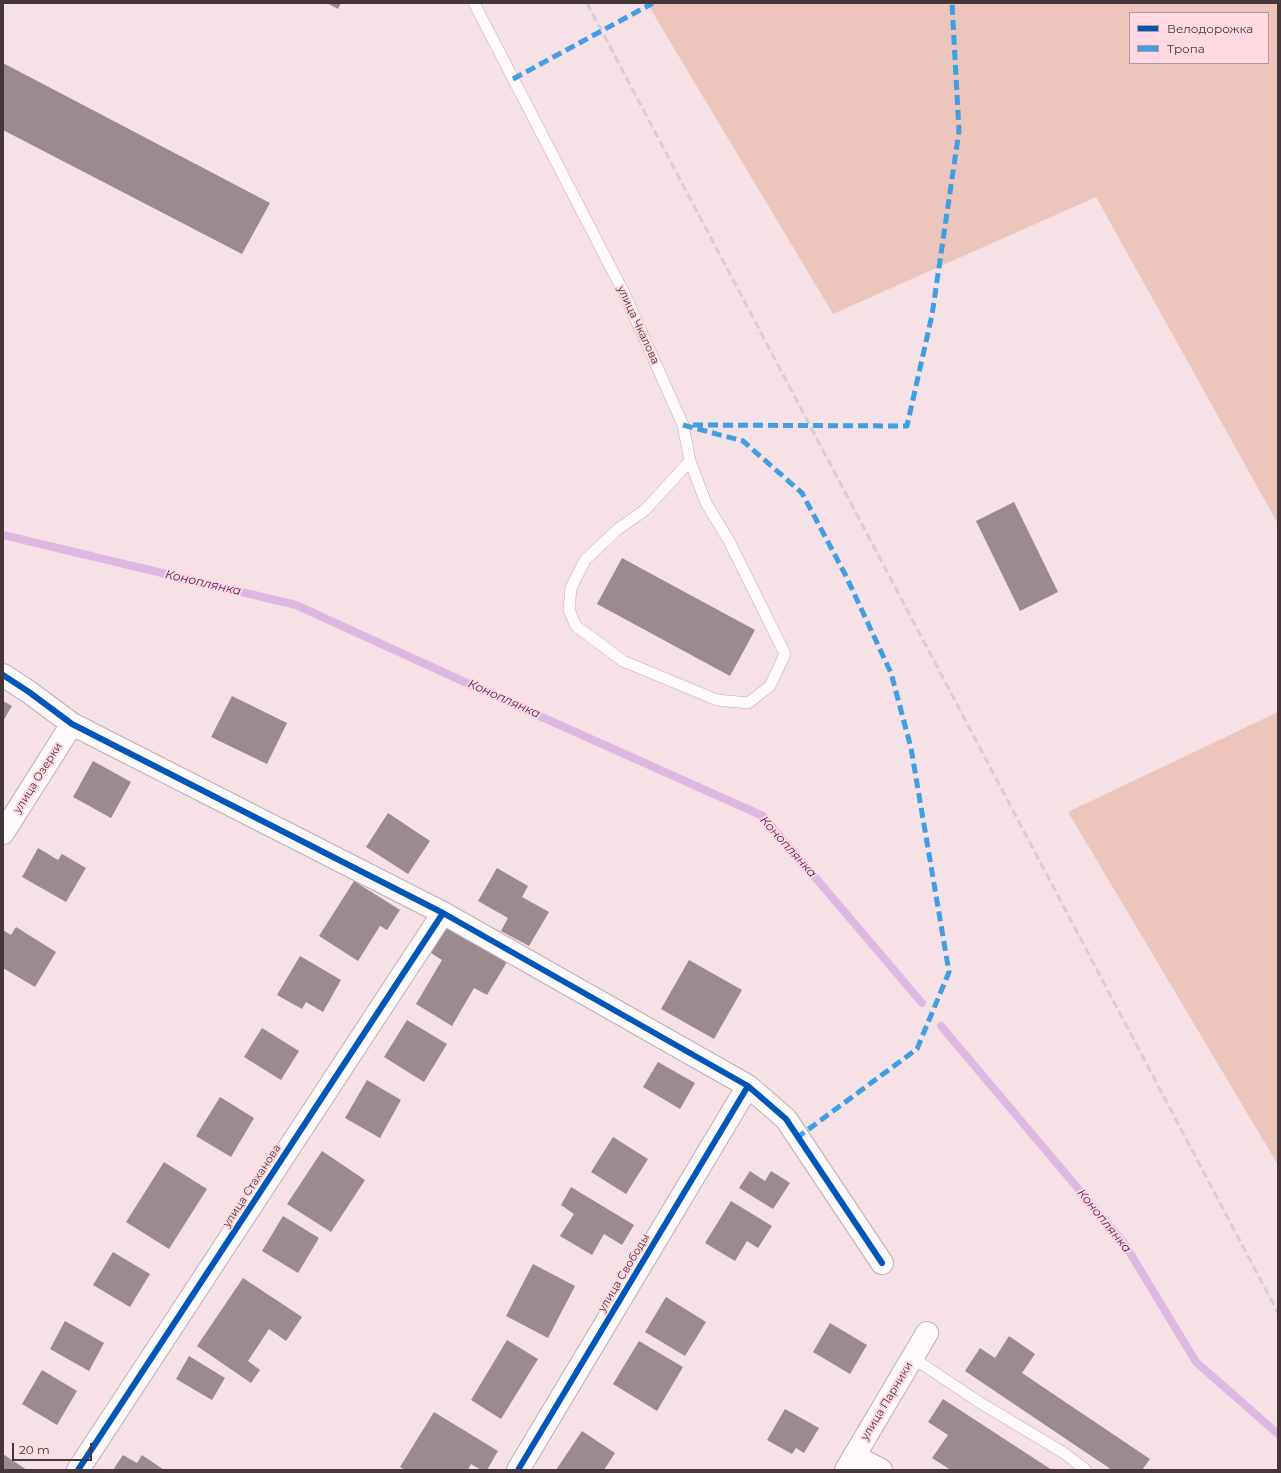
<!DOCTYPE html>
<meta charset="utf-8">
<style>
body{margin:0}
#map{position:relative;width:1281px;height:1473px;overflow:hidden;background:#f6e1e6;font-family:Montserrat,sans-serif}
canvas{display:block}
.frame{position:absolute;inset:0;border:4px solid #443639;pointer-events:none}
.legend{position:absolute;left:1129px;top:12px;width:140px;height:52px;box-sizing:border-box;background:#ffd8e1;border:1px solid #b4979e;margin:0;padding:5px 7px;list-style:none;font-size:12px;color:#443639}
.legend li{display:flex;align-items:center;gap:8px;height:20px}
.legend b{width:20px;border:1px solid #b4979e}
.scale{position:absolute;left:12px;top:1443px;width:80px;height:18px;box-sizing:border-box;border:2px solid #443639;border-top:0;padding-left:5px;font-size:12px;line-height:14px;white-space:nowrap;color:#443639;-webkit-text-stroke:3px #ffd8e1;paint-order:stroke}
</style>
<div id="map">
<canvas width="1281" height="1473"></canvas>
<div class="frame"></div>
<ul class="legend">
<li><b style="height:5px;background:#0057b8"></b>Велодорожка</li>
<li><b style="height:5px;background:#409ee2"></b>Тропа</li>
</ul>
<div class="scale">20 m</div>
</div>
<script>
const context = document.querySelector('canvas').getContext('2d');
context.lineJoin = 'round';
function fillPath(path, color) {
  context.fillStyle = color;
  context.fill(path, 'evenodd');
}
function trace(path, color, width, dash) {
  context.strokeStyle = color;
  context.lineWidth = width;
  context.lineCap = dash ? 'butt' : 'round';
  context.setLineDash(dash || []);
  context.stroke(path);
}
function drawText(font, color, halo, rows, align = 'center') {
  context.font = font + ' Montserrat,sans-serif';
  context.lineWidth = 4;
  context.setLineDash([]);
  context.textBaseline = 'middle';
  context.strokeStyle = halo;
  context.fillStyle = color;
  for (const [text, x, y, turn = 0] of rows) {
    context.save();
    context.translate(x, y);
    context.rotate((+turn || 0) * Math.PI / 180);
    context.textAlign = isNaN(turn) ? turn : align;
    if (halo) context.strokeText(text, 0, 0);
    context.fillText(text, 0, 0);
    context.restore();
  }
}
const green = new Path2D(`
 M647 3H1278V524L1096 197 833 314ZM1130 13H1268V63H1130Z
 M1278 712V1165L1068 812Z`);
const stream = new Path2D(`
 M3 535 296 605 515 705 763 816 922 1003
 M941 1026 1124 1243 1196 1362 1278 1434`);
const building = new Path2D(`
 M327 3H341L338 9Z
 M3 63 270 203 242 254 3 130Z
 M1014 502 1058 592 1020 611 976 521Z
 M622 558 755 630 730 676 597 604Z
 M232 696 287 723 267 764 211 737Z
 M3 701 12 706 3 721Z
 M93 761 131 782 111 818 73 797Z
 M388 813 430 841 408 874 366 847Z
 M38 848 58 860 62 854 86 868 66 902 22 877Z
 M497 868 528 886 522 897 549 912 529 946 501 931 508 918 478 901Z
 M354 881 400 910 387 930 380 926 358 961 319 936Z
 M447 925 507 962 487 995 474 988 452 1026 416 1004 442 960 431 953Z
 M16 927 56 952 35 987 3 968V930L11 935Z
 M300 956 341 980 323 1012 306 1002 302 1009 277 995Z
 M689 960 742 990 714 1039 661 1009Z
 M407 1020 447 1044 424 1082 384 1057Z
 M262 1028 299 1051 281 1080 244 1057Z
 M658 1062 695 1083 680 1109 643 1087Z
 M367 1080 401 1100 380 1138 345 1118Z
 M220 1097 254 1118 231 1157 196 1136Z
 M613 1137 648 1159 626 1194 591 1172Z
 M322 1151 365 1180 331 1232 287 1204Z
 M164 1162 207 1189 169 1249 126 1222Z
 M750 1171 765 1181 771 1171 790 1183 773 1209 739 1188Z
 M571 1187 634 1225 622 1245 604 1234 592 1255 560 1236 574 1214 561 1205Z
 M731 1201 772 1226 758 1248 747 1241 735 1261 705 1243Z
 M283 1216 319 1238 298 1273 262 1251Z
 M113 1252 150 1274 130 1307 93 1285Z
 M533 1264 575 1286 548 1338 506 1316Z
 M243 1278 302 1317 286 1341 269 1329 248 1361 260 1370 251 1383 197 1346Z
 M666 1297 706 1322 685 1356 645 1332Z
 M65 1321 104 1343 89 1371 50 1349Z
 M830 1323 867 1345 850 1374 813 1352Z
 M1009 1336 1035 1354 1022 1373 1150 1459 1142 1470H1112L965 1371 980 1348 995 1358Z
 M507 1340 538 1359 501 1419 471 1400Z
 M639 1341 683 1367 657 1411 613 1384Z
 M189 1356 225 1378 212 1400 176 1379Z
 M42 1370 77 1391 57 1425 22 1404Z
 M943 1399 1052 1470H951L932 1458 948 1435 928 1422Z
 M785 1409 819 1428 804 1453 796 1448 792 1454 767 1440Z
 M434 1412 498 1451 487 1470H481L471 1464 468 1470H405L400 1467Z
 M582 1431 615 1453 604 1470H556Z
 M3 1454 27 1470H3Z
 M123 1455 137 1463 142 1455 164 1470H113Z`);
const service = new Path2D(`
 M474 3 624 293 683 425 690 461 706 503 729 541 785 654 770 686 748 703 717 700 623 661 576 626 569 610 571 588 585 560 618 529 645 510 690 461
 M913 1358 979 1402 1064 1453 1086 1470`);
const minor = new Path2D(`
 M3 675 29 692 72 724 443 913 748 1086 786 1119 882 1263
 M3 833 72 724
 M854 1456 881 1470
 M78 1470 443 913
 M518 1470 748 1086
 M846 1470 927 1333`);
const rail = new Path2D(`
 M587 3 1278 1313`);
const quiet = new Path2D(`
 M513 79 653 3
 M683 425 743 441 802 493 846 576 891 673 911 748 949 972 917 1049 798 1137
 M693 425 907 426 932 315 959 131 952 3`);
const cycleway = new Path2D(`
 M3 675 29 692 72 724 443 913 748 1086 786 1119 882 1263
 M78 1470 443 913
 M518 1470 748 1086`);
const streetNames = [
 ["улица Чкалова",638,325,65],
 ["улица Озерки",38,778,-58],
 ["улица Стаханова",252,1186,-57],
 ["улица Свободы",624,1273,-59],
 ["улица Парники",887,1401,-59]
];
const waterNames = [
 ["Коноплянка",203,583,13],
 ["Коноплянка",504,699,24],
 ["Коноплянка",788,847,48],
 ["Коноплянка",1104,1221,51]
];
fillPath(green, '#ecc6bc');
trace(stream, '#ddb8e1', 8);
fillPath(building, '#9a8b91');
trace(service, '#beaeb2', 12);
trace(minor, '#beaeb2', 24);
trace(service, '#fefafb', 11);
trace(minor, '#fefafb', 22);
trace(rail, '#d6cfd1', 3, [8, 4]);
trace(quiet, '#409ee2', 5, [10, 5]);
trace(cycleway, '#0057b8', 6);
drawText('11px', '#443639', '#ffd8e1', streetNames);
drawText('italic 12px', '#4e185b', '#ffd8e1', waterNames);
</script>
